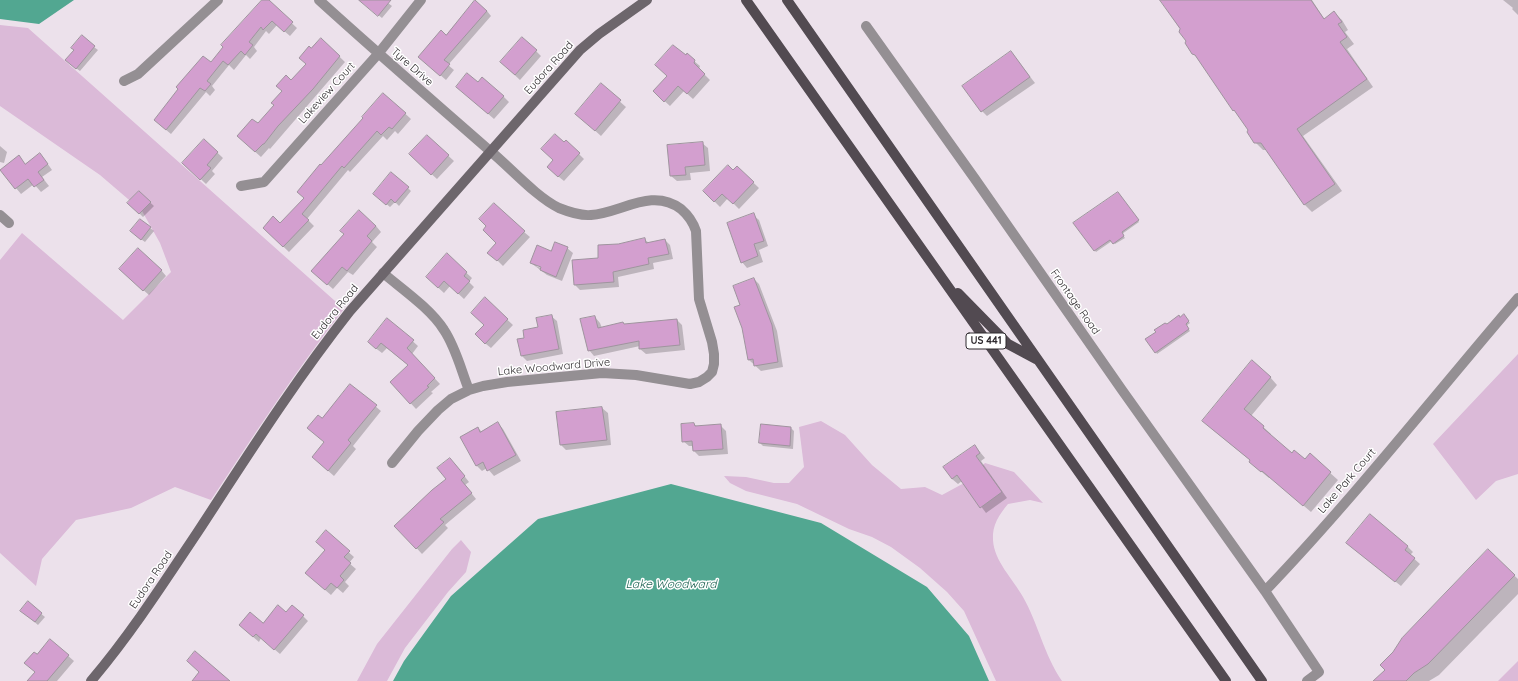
<!DOCTYPE html>
<style>
body{margin:0}
canvas{display:block;background:#ece1eb}
</style>
<canvas width="1518" height="681"></canvas>
<script>
const context = document.querySelector('canvas').getContext('2d');
context.lineJoin = 'round';
function fillPath(path, color) {
  context.fillStyle = color;
  context.fill(path, 'evenodd');
}
function trace(path, color, width, dash) {
  context.strokeStyle = color;
  context.lineWidth = width;
  context.lineCap = dash ? 'butt' : 'round';
  context.setLineDash(dash || []);
  context.stroke(path);
}
function drawText(font, color, halo, rows, align = 'center') {
  context.font = font + ' Quicksand,sans-serif';
  context.lineWidth = 3;
  context.setLineDash([]);
  context.textBaseline = 'middle';
  context.strokeStyle = halo;
  context.fillStyle = color;
  for (const [text, x, y, turn = 0] of rows) {
    context.save();
    context.translate(x, y);
    context.rotate((+turn || 0) * Math.PI / 180);
    context.textAlign = isNaN(turn) ? turn : align;
    if (halo) context.strokeText(text, 0, 0);
    context.fillText(text, 0, 0);
    context.restore();
  }
}
const green = new Path2D(`
 M0 25 28 28 344 309C296 370 254 435 211 500L175 487 131 508 76 520 42 559 36 586 0 553V260L22 233 123 320 171 272 160 243 142 211 100 175 0 106Z
 M1518 354V474L1496 481 1476 500 1433 444Z
 M821 421 845 435 872 465 901 489 925 487 942 495 966 482 985 463 1014 472 1043 503 1030 500 1008 504C999 515 992 525 993 540 994 561 1013 579 1023 597 1038 623 1044 655 1062 681H996L964 611 947 592 920 568 891 547 872 537 849 529 797 504 746 491 730 483 724 476 746 477 774 483H789L804 467 799 427Z
 M461 540 471 552 466 572 448 592 405 648 387 681H357L377 644 452 549Z
 M1518 661V681H1498Z`);
const water = new Path2D(`
 M0 0H74L39 24 0 19Z
 M671 484 821 523 927 587 969 636 989 681H393L404 661 451 596 538 519Z`);
const shadow = new Path2D(`
 M263 0H267L297 28 290 36 277 25 269 34 266 31 254 47 257 51 250 59 246 55 234 70 229 65 212 86 215 90 210 96 206 92 171 134 160 125Z
 M359 0H384L392 6 382 18Z
 M1162 0H1312L1325 20 1334 13 1342 20 1348 30 1345 32 1354 44 1347 49 1373 87 1303 136 1342 191 1312 212 1305 205 1267 150H1263L1255 142 1249 129 1234 110 1200 61 1193 53 1181 29Z
 M1503 0H1518V15L1512 9 1513 8Z
 M487 11 491 16 448 65 454 70 446 80 424 61 446 36Z
 M321 39 345 62 270 149 269 148 261 157 244 142 275 105 291 82 307 65 311 50Z
 M94 47 98 50 80 71 70 64Z
 M536 51 541 56 520 80 506 67Z
 M1011 52 1035 83 987 116 982 111Z
 M694 61 700 66 699 69 710 80 693 99 684 91 670 106 660 97 668 76 656 65Z
 M478 84 503 96 509 102 494 119 463 92Z
 M601 85 626 107 601 136 582 119Z
 M384 94 411 119 398 134 395 131 387 140 383 136 350 172 348 170 307 219 314 226 289 252 264 228 280 224 305 198 321 166 364 118Z
 M427 136 454 161 437 179 416 160Z
 M204 140 223 158 212 171 215 174 206 184 189 168Z
 M702 143 708 148 710 171 690 173 691 180 677 181 671 176 668 146Z
 M0 146 7 152 4 163 0 162Z
 M579 154 584 159 564 181 554 173Z
 M45 160 52 170 42 177 49 186 41 192 34 184 21 194 11 182Z
 M737 167 759 188 739 209 728 198 720 207 704 191Z
 M408 188 411 191 399 206 395 202 390 207 378 197Z
 M139 192 154 206 143 217 129 203Z
 M1119 194 1139 222 1122 234 1125 238 1115 244 1112 241 1096 252 1074 223Z
 M753 215 759 220 768 246 759 250 763 262 747 268 742 262Z
 M140 220 154 231 145 242 135 235Z
 M376 226 381 232 372 242 377 247 353 275 348 272 333 289 318 276Z
 M524 232 530 237 503 266 489 252 498 243Z
 M644 239 649 243 665 240 670 245 673 259 653 263 654 269 618 277 619 287 580 290 575 285 599 259 618 245Z
 M567 248 573 253 562 281 547 275 531 263 551 252ZM536 264 546 268V270L536 266Z
 M447 255 472 278 469 282 474 287 464 299 450 286 444 293 432 282Z
 M161 270 166 276 149 295 126 275Z
 M754 279 759 284 777 331 783 367 761 371 749 360 741 305Z
 M485 299 513 325 491 348 481 340 485 325Z
 M551 316 557 321 563 354 527 361 522 356 518 340 525 338Z
 M595 317 600 323 602 328 623 323 625 325 677 320 682 325 685 350 646 354 640 349V346L594 356 589 350Z
 M1185 317 1190 323 1186 326 1190 331 1157 354 1156 352 1167 325 1180 318Z
 M388 319 418 346 412 354 440 384 431 392 433 393 416 409 391 382 409 366 387 348 382 353 374 347Z
 M1270 377 1277 385 1251 416 1271 434 1270 435 1292 455 1305 460 1310 455 1338 480 1311 512 1270 477 1269 478 1258 469 1251 461 1211 428Z
 M350 385 381 411 353 446 356 449 334 476 318 462 325 443 322 420Z
 M602 408 608 413 611 445 566 450 561 445 557 413Z
 M498 423 503 429 521 461 494 476 487 468 482 471 476 465 478 428 482 432Z
 M694 424 698 427 720 425 726 431 728 454 699 456 694 451 693 446H689L683 441Z
 M791 428 794 431 793 449 763 446 760 443Z
 M975 446 985 458 981 461 1007 498 986 513 962 481 958 484 952 479Z
 M455 464 469 482 465 485 476 499 445 525 448 528 422 554 396 526 447 479Z
 M1370 515 1408 547 1413 552 1410 555 1420 564 1401 586 1353 548Z
 M326 532 354 557 349 563 356 569 345 582 349 586 343 593 337 588 331 595 311 578 326 550Z
 M1488 551 1518 579V594L1439 675 1429 681H1375L1386 670Z
 M28 603 45 617 38 625 25 614Z
 M286 614 303 616 308 621 280 654 261 638 259 642 245 630 263 624Z
 M50 640 74 661 57 681H30L36 673 37 656Z`);
const building = new Path2D(`
 M262 0H269L293 22 284 32 272 21 263 30 261 27 249 42 253 45 245 55 241 51 228 65 223 61 207 81 211 84 205 91 200 88 166 130 154 120 178 89 176 87 203 56 211 62 223 47 221 45Z
 M359 0H391L378 16Z
 M475 0 487 11 444 60 450 64 440 76 418 57 441 30 446 35Z
 M1160 0H1311L1324 19 1334 11 1342 22 1338 24 1347 37 1340 42 1367 79 1297 129 1335 184 1304 205 1261 143H1254L1247 132 1248 130 1234 110 1233 111 1195 55 1192 54 1185 43 1186 41 1179 32 1180 29Z
 M82 35 95 46 76 69 65 60 74 50 71 48Z
 M522 37 537 50 515 75 500 62Z
 M321 38 340 56 313 89 278 126 264 144H263L255 152 237 136 252 119 258 123 274 105 271 103 282 91 276 86 286 75 291 80 306 64 299 58 309 46 311 48Z
 M673 45 686 55 687 53 695 60 694 63 705 74 687 94 678 86 664 102 653 91 667 76 655 65Z
 M1011 51 1030 77 981 112 962 86Z
 M467 73 478 82 482 77 504 96 488 114 456 87Z
 M601 83 621 100 595 131 575 114Z
 M383 93 406 113 392 129 389 127 381 135 377 131 344 168 342 166 302 214 309 220 283 247 263 228 273 216 280 223 304 198 297 192 320 164 321 165 363 118 362 117Z
 M555 134 564 142 566 140 580 153 558 177 547 167 553 160 541 149Z
 M427 135 449 155 431 175 409 154Z
 M204 139 218 152 207 165 211 168 200 180 182 163Z
 M703 142 705 165 685 167 686 175 670 176 667 145Z
 M40 153 48 164 38 172 44 180 34 187 28 179 15 189 0 170 19 155 25 164Z
 M728 165 733 170 737 166 754 182 733 204 722 194 714 202 703 191Z
 M391 172 409 187 395 203 391 199 386 205 373 194Z
 M139 191 151 202 139 214 127 203Z
 M1118 192 1139 220 1122 232 1124 236 1113 244 1110 240 1094 251 1073 223Z
 M494 203 525 231 497 261 487 253 496 243 483 230 486 226 479 219Z
 M359 210 376 226 367 236 372 241 347 271 342 267 327 285 311 271 344 234 340 231Z
 M754 213 764 241 754 244 758 256 741 263 727 223Z
 M140 219 151 227 141 240 130 231Z
 M645 238 646 243 665 239 669 254 648 258 649 264 613 272 614 282 574 285 572 260 598 258V245L618 244Z
 M555 242 568 247 556 277 540 270 541 267 530 263 537 245 551 251Z
 M138 248 162 270 143 291 119 269Z
 M447 253 467 272 464 276 470 281 458 294 444 281 438 288 426 277Z
 M754 278 772 325 778 362 754 366 753 359 748 360 742 328 734 307 740 305 733 286Z
 M485 297 508 319 485 344 475 334 484 325 471 313Z
 M1184 314 1189 321 1186 324 1189 329 1155 353 1145 339 1156 332 1154 330 1165 323 1167 324 1179 315 1180 317Z
 M552 315 559 349 521 356 517 339 524 338 523 330 538 327 536 318Z
 M595 316 598 328 623 322 624 324 677 319 680 345 639 349V341L588 351 580 319Z
 M387 318 414 340 407 348 435 378 427 386 429 387 410 404 390 382 408 365 381 343 376 349 368 342Z
 M1252 360 1271 377 1244 409 1264 426 1263 428 1292 453 1294 450 1305 459 1310 453 1331 472 1303 506 1262 471 1261 472 1249 462 1250 460 1202 421Z
 M350 384 377 405 348 440 351 443 328 471 312 457 324 442 307 428 318 415 322 418Z
 M602 407 607 440 560 445 556 412Z
 M498 422 516 455 487 471 483 462 476 466 460 437 478 427 480 432Z
 M694 423 695 426 721 424 723 449 693 451 692 441 682 442 681 424Z
 M761 424 791 427 790 446 759 443Z
 M975 445 980 453 976 456 1002 492 980 508 957 475 952 479 943 467Z
 M450 458 465 476 461 480 472 493 440 519 444 522 416 549 394 526 432 490 446 479 437 468Z
 M1370 514 1408 546 1405 550 1415 558 1395 582 1346 543Z
 M326 530 350 551 344 557 351 563 340 576 344 580 337 588 331 583 325 590 305 573 325 550 316 542Z
 M1488 549 1515 575 1428 664 1414 673 1406 681H1373L1385 670 1380 665 1393 652 1402 638Z
 M28 601 42 613 35 622 20 611Z
 M278 605 286 612 292 605 304 615 274 650 256 634 253 637 239 625 250 612 263 623Z
 M50 639 69 655 47 681H27L35 672 24 663 34 652 37 654Z
 M195 651 230 681H192L199 672 187 661Z`);
const street = new Path2D(`
 M319 0C375 51 432 100 489 150 510 167 536 197 559 208 569 212 580 216 591 215 621 213 652 187 681 209 688 215 693 222 696 231L699 299 712 342 714 354V364L712 372 707 377 699 382 690 384 636 375 602 373 507 382 483 386 469 390 451 399 438 410 418 431 392 463
 M866 26 975 179 1122 390 1265 591 1319 672 1307 681
 M124 81 138 74 218 0
 M241 186 264 182 378 54 421 0
 M0 215 9 223
 M383 273C402 289 431 309 444 330 456 348 461 370 469 390
 M1265 591C1354 498 1434 396 1518 298`);
const secondary = new Path2D(`
 M91 681C130 635 163 584 197 533 246 458 294 382 350 311L580 50 599 34 647 0`);
const primary = new Path2D(`
 M746 0 1226 681
 M787 0 1262 681
 M958 293 1008 344 1036 359`);
const shields = [
 [986,341,40]
];
const shieldNames = [
 ["US 441",986,341]
];
const streetNames = [
 ["Tyre Drive",412,67,41],
 ["Eudora Road",549,68,-48],
 ["Lakeview Court",327,93,-48],
 ["Frontage Road",1075,302,55],
 ["Eudora Road",335,312,-51],
 ["Lake Woodward Drive",554,367,-5],
 ["Lake Park Court",1347,481,-49],
 ["Eudora Road",151,580,-56]
];
const waterNames = [
 ["Lake Woodward",671,584]
];
fillPath(green, '#dbbad8');
fillPath(water, '#52a791');
fillPath(shadow, '#0003');
fillPath(building, '#d39fcf');
trace(building, '#9f949e', 1);
trace(street, '#948f93', 10);
trace(secondary, '#6d666c', 10);
trace(primary, '#524a51', 10);
for (const [x, y, w] of shields) {
  const box = new Path2D();
  box.roundRect(x - w / 2, y - 8, w, 16, 3);
  context.fillStyle = '#fff';
  context.fill(box);
  trace(box, '#2e2a2e', 1);
}
drawText('bold 10px', '#2e2a2e', null, shieldNames);
drawText('11px', '#2e2a2e', '#fff', streetNames);
drawText('italic 12px', '#226555', '#fff', waterNames);
</script>
